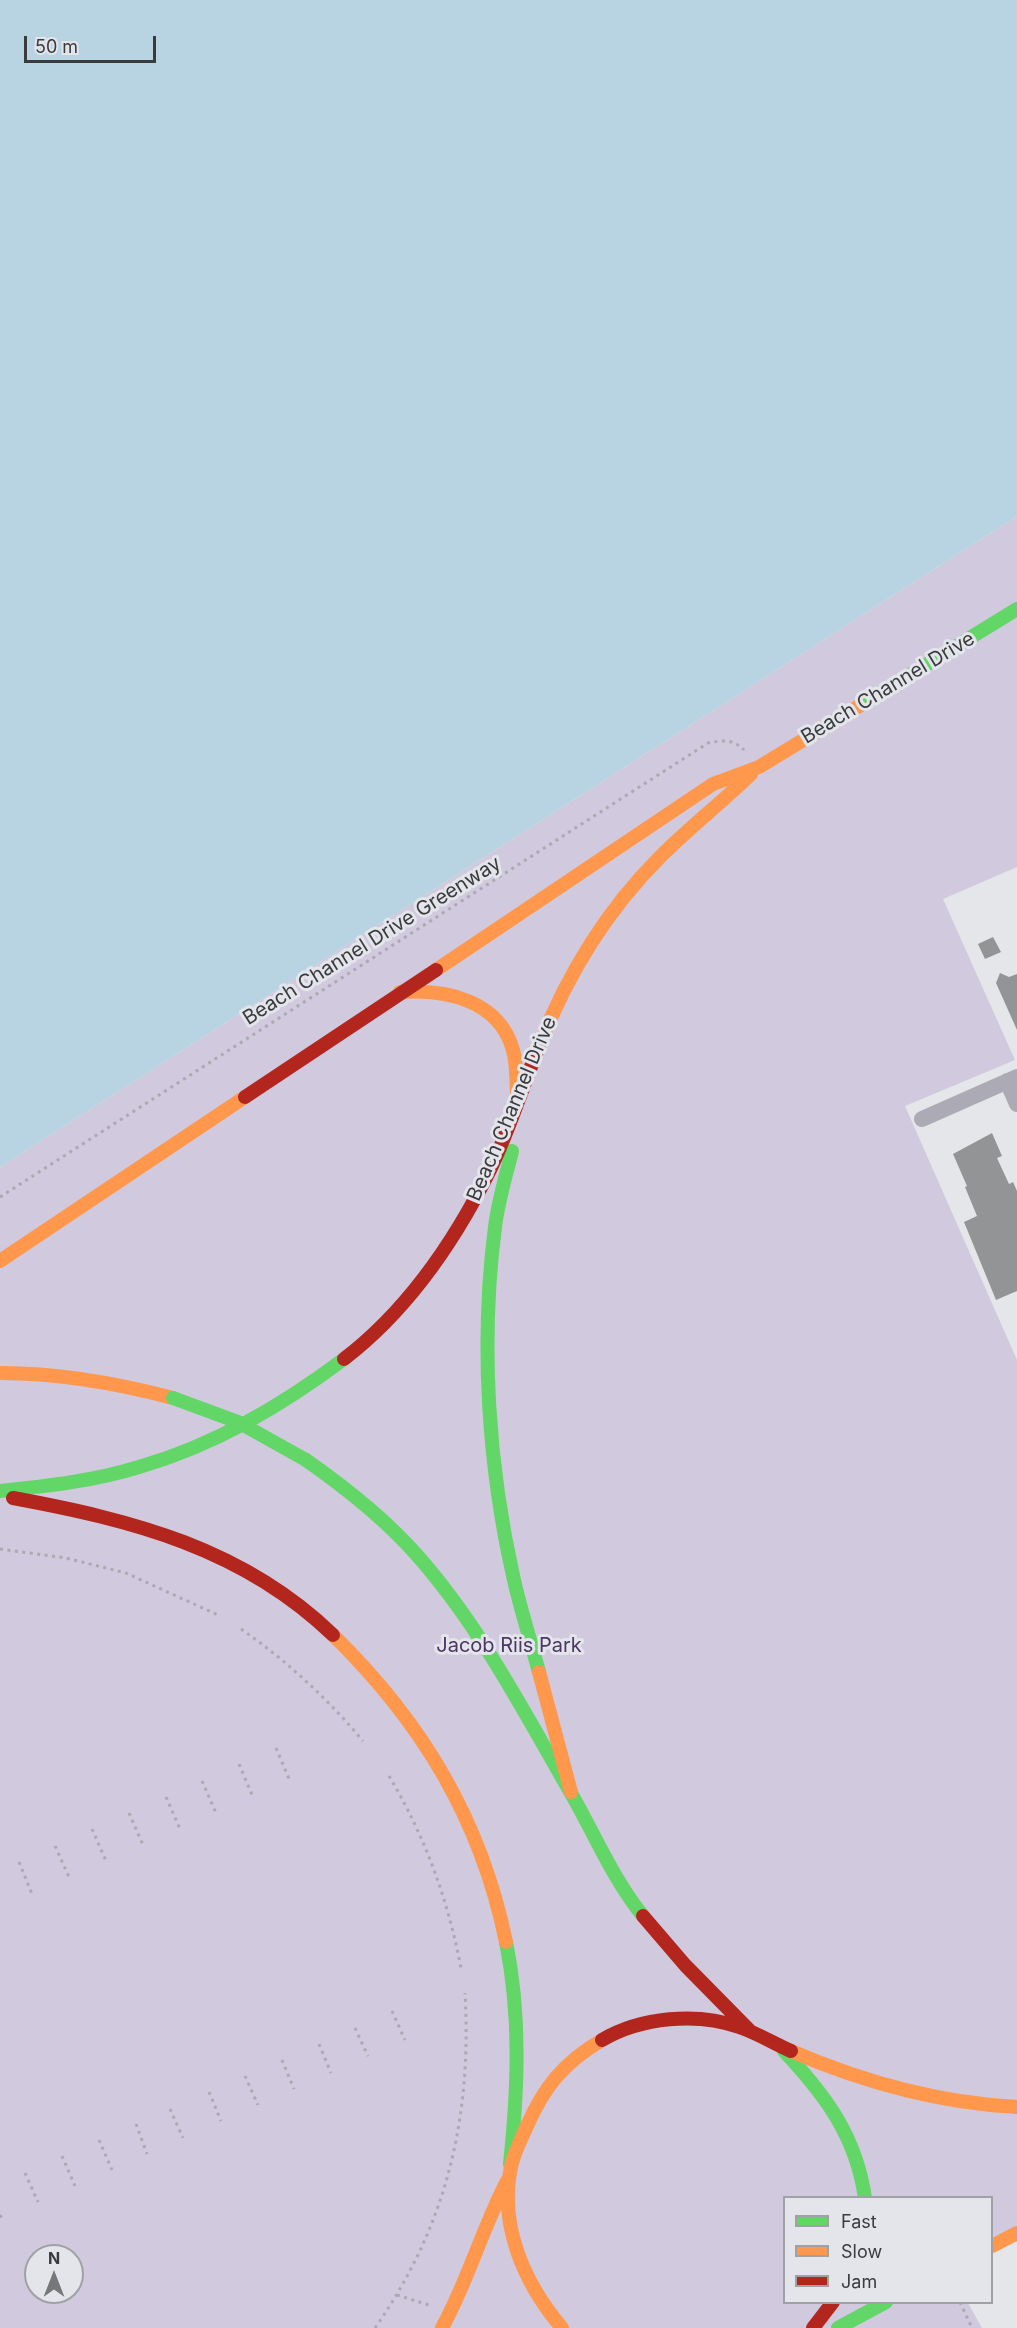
<!DOCTYPE html>
<style>
body{margin:0}
#map{position:relative;width:1017px;height:2328px;overflow:hidden;background:#e5e6e9;font-family:Inter,sans-serif}
canvas{display:block}
.legend{position:absolute;left:783px;top:2196px;width:210px;height:108px;box-sizing:border-box;background:#e3e5eb;border:2px solid #9fa1a5;margin:0;padding:8px 10px;list-style:none;font-size:18px;color:#3a3b3d}
.legend li{display:flex;align-items:center;gap:12px;height:30px}
.legend b{width:30px;border:2px solid #9fa1a5}
.north{position:absolute;left:24px;top:2244px;width:60px;height:60px;box-sizing:border-box;background:#e3e5eb;border:2px solid #9fa1a5;border-radius:50%;rotate:0deg;font-size:16px;font-weight:700;line-height:24px;text-align:center;color:#3a3b3d}
.north::after{content:'';display:block;margin:auto;width:21px;height:27px;background:#767779;clip-path:polygon(50% 0,100% 100%,50% 72%,0 100%)}
.scale{position:absolute;left:24px;top:36px;width:132px;height:27px;box-sizing:border-box;border:3px solid #3a3b3d;border-top:0;padding-left:8px;font-size:18px;line-height:21px;white-space:nowrap;color:#3a3b3d;-webkit-text-stroke:4px #e3e5eb;paint-order:stroke}
</style>
<div id="map">
<canvas width="1017" height="2328"></canvas>
<ul class="legend">
<li><b style="height:8px;background:#63d668"></b>Fast</li>
<li><b style="height:8px;background:#ff974d"></b>Slow</li>
<li><b style="height:8px;background:#b3261e"></b>Jam</li>
</ul>
<div class="north">N</div>
<div class="scale">50 m</div>
</div>
<script>
const context = document.querySelector('canvas').getContext('2d');
context.lineJoin = 'round';
function fillPath(path, color) {
  context.fillStyle = color;
  context.fill(path, 'evenodd');
}
function trace(path, color, width, dash) {
  context.strokeStyle = color;
  context.lineWidth = width;
  context.lineCap = dash ? 'butt' : 'round';
  context.setLineDash(dash || []);
  context.stroke(path);
}
function drawText(font, color, halo, rows, align = 'center') {
  context.font = font + ' Inter,sans-serif';
  context.lineWidth = 6;
  context.setLineDash([]);
  context.textBaseline = 'middle';
  context.strokeStyle = halo;
  context.fillStyle = color;
  for (const [text, x, y, turn = 0] of rows) {
    context.save();
    context.translate(x, y);
    context.rotate((+turn || 0) * Math.PI / 180);
    context.textAlign = isNaN(turn) ? turn : align;
    if (halo) context.strokeText(text, 0, 0);
    context.fillText(text, 0, 0);
    context.restore();
  }
}
const green = new Path2D(`
 M1017 516V867L943 899 1015 1060 905 1106 1017 1360V2233L992 2246V2198H784V2302L968 2303 982 2328H0V1167ZM36 2256H72V2292H36Z`);
const water = new Path2D(`
 M0 0H1017V516L0 1167Z`);
const building = new Path2D(`
 M993 937 1001 952 985 959 978 944Z
 M1000 973 1009 977 1017 974V1030L996 983Z
 M992 1133 1002 1156 997 1158 1009 1184 1013 1182 1017 1191V1291L996 1300 964 1222 977 1216 965 1187 967 1186 953 1154Z`);
const path = new Path2D(`
 M0 1197 708 743C722 740 734 739 744 750
 M0 1549 66 1558 126 1573 218 1615
 M241 1629C287 1661 327 1698 363 1741
 M276 1748 290 1781
 M239 1764 253 1797
 M389 1776C425 1836 448 1900 461 1968
 M202 1781 216 1813
 M166 1797 180 1829
 M129 1813 143 1845
 M92 1829 106 1861
 M55 1846 69 1877
 M19 1862 32 1894
 M392 2011 405 2040
 M355 2028 368 2056
 M319 2044 331 2073
 M282 2060 294 2089
 M245 2076 258 2105
 M209 2092 221 2121
 M170 2109 183 2138
 M136 2124 147 2154
 M99 2140 112 2170
 M62 2156 75 2186
 M25 2173 38 2202
 M0 2215 2 2218
 M397 2295 432 2306
 M960 2302 972 2328
 M375 2328C447 2225 472 2117 465 1993`);
const street = new Path2D(`
 M1007 1081 1017 1104
 M922 1119 1017 1077`);
const fast = new Path2D(`
 M859 706 1017 609
 M512 1151C506 1176 498 1201 495 1227 480 1343 488 1466 514 1580 521 1611 531 1642 539 1672
 M306 1460C346 1488 384 1518 416 1554 480 1626 524 1712 572 1795 595 1835 613 1879 643 1916
 M0 1491C47 1486 94 1481 139 1467 215 1445 281 1406 344 1359
 M506 1942C521 2016 518 2089 510 2164
 M784 2051C826 2096 856 2136 865 2198
 M838 2328 886 2302`);
const slow = new Path2D(`
 M436 970 713 784 759 767 859 706
 M400 992C446 989 499 1000 513 1050 517 1064 516 1078 517 1092
 M540 1044C568 973 606 911 660 857 689 828 721 803 751 774
 M0 1261 245 1097
 M0 1373C59 1373 116 1383 173 1398
 M333 1635C422 1722 481 1820 506 1942
 M539 1672 571 1792
 M791 2051C863 2082 938 2103 1017 2107
 M992 2246 1017 2233
 M442 2328C468 2281 482 2229 507 2181
 M562 2328C524 2283 497 2223 512 2163 515 2151 521 2140 526 2128 544 2087 563 2063 602 2040`);
const jam = new Path2D(`
 M245 1097 436 970
 M344 1359C408 1310 456 1239 491 1168 510 1128 523 1085 540 1044
 M13 1498C132 1520 243 1548 333 1635
 M643 1916 685 1965 750 2031
 M602 2040C641 2017 697 2012 739 2027 757 2033 773 2043 791 2051
 M813 2328 833 2302`);
const fastBridge = new Path2D(`
 M173 1398 238 1422 306 1460`);
const streetNames = [
 ["Beach Channel Drive",888,688,-31],
 ["Beach Channel Drive Greenway",372,941,-32],
 ["Beach Channel Drive",512,1109,-67]
];
const parkNames = [
 ["Jacob Riis Park",509,1646]
];
fillPath(green, '#d1c9dd');
fillPath(water, '#b8d4e3');
fillPath(building, '#939496');
trace(path, '#aaaab2', 3, [3, 4.5]);
trace(street, '#acabb5', 16);
trace(fast, '#63d668', 14);
trace(slow, '#ff974d', 14);
trace(jam, '#b3261e', 14);
trace(fastBridge, '#63d668', 14);
drawText('20px', '#3a3b3d', '#e3e5eb', streetNames);
drawText('20px', '#4e3665', '#e3e5eb', parkNames);
</script>
